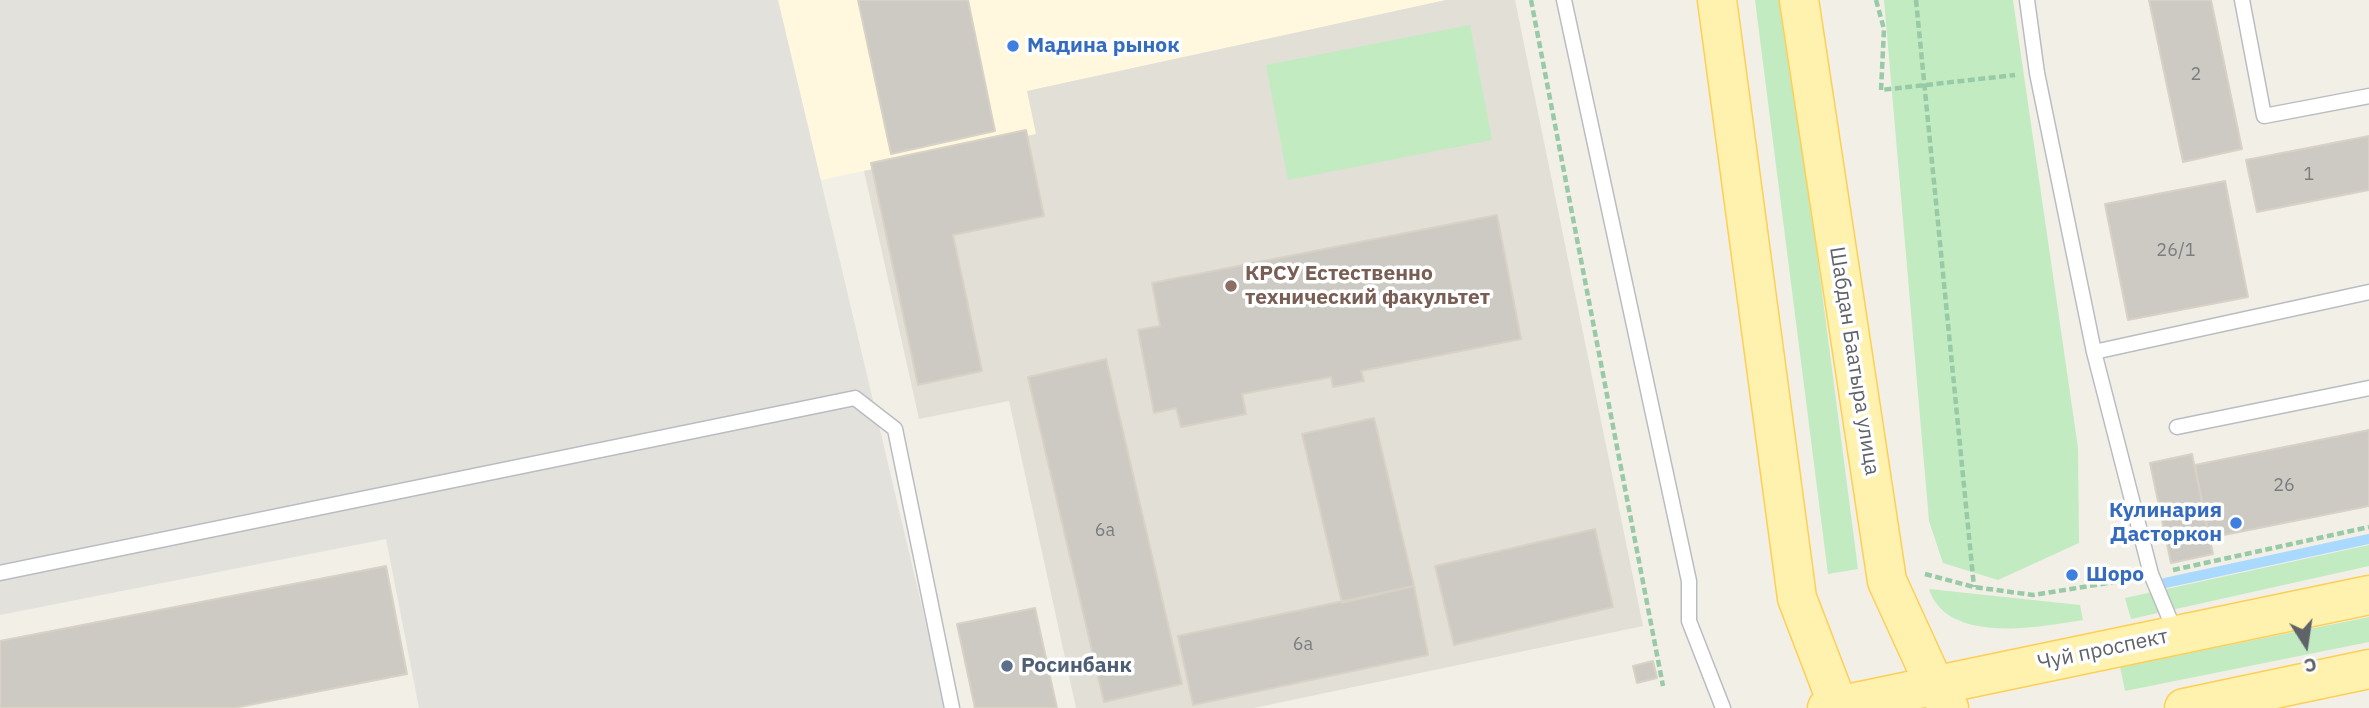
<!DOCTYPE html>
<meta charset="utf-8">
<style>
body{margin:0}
#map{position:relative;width:2369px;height:708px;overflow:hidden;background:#f2efe7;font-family:"IBM Plex Sans",sans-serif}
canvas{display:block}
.north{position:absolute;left:2271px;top:610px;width:70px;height:70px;-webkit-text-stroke:5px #fff;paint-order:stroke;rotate:168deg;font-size:19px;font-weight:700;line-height:28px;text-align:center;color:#5e6369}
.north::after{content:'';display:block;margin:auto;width:24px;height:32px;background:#5e6369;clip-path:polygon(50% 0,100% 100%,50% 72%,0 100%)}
</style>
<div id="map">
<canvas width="2369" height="708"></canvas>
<div class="north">С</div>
</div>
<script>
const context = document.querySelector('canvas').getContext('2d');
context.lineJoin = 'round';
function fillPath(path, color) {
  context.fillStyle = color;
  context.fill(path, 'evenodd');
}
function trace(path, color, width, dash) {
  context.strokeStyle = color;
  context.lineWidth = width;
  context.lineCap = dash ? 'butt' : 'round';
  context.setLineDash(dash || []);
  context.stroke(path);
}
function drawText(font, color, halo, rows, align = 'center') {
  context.font = font + ' "IBM Plex Sans",sans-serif';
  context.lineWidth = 7;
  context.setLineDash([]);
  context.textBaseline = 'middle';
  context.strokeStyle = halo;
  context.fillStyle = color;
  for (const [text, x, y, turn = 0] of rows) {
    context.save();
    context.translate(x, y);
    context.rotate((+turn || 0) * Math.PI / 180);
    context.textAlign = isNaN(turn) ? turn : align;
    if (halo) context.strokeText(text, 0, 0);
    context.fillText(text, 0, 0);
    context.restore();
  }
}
const commercial = new Path2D(`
 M778 0H1446L1027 91 1037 134 821 180Z`);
const industrial = new Path2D(`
 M0 0H778L946 708H419L386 539 0 615Z`);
const education = new Path2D(`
 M1446 0H1515L1643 626 1254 708H1076L1009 401 919 419 864 171 1036 134 1027 91Z`);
const green = new Path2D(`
 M1755 0H1784L1858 569 1828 574Z
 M1884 0H2013L2078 448 2079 543 1998 580 1943 563 1929 521Z
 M1470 25 1492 140 1288 180 1266 65Z
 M2369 545V566L2131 619 2125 598Z
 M1929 589 2080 605 2083 620C2040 627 1947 645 1929 589Z
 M2369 617V642L2125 691 2120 667Z`);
const stream = new Path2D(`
 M2165 583 2369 539`);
const building = new Path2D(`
 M858 0H968L995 131 891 154Z
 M2149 0H2211L2242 149 2183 162Z
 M1026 130 1044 216 953 235 982 371 918 385 871 163Z
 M2369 136V190L2257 212 2246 160Z
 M2225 181 2248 297 2128 320 2105 204Z
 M1497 215 1521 339 1361 371 1364 381 1333 387 1331 377 1242 394 1246 414 1181 427 1176 408 1154 413 1138 330 1160 326 1152 283Z
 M1106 359 1182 684 1104 702 1028 377Z
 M1374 418 1414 586 1342 603 1302 434Z
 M2369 430V506L2209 538 2195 465Z
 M2192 454 2213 554 2171 563 2150 463Z
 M1595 529 1613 607 1454 645 1435 566Z
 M386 566 407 674 234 708H0V641Z
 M1414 586 1428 655 1193 705 1178 636Z
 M1035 608 1057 708H975L957 624Z
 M1653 661 1657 678 1637 683 1633 666Z`);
const path = new Path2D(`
 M1531 0 1663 686
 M1876 0 1884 29 1881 90 2015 75
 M1916 0 1974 587
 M2173 570 2369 527
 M1925 574 1974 587 2033 595 2127 580`);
const lane = new Path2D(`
 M1564 0 1689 581V621L1723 708
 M2027 0 2037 73 2094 352 2151 574 2176 634
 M2242 0 2264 116 2369 96
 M2094 352 2369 292
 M2177 427 2369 388
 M0 573 855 398 895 429 952 708`);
const primary = new Path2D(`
 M1717 0 1797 598 1839 708
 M1799 0 1887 581 1935 686 1949 708
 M1827 708 2369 595
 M2184 708 2369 669`);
const markers = [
 [1013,46,7,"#3f7fe0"],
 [1231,286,7,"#8d6e63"],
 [2236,523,7,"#3f7fe0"],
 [2072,575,7,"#3f7fe0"],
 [1007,666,7,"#5c6f8a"]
];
const numberNames = [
 ["2",2196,75],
 ["1",2309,175],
 ["26/1",2176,251],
 ["26",2284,486],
 ["6а",1105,531],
 ["6а",1303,645]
];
const shopNames = [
 ["Мадина рынок",1027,46],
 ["Кулинария",2222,511,"right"],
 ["Дасторкон",2222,535,"right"],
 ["Шоро",2086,575]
];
const educationNames = [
 ["КРСУ Естественно",1245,274],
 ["технический факультет",1245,298]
];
const streetNames = [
 ["Шабдан Баатыра улица",1854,361,81],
 ["Чуй проспект",2103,650,-12]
];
const serviceNames = [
 ["Росинбанк",1021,666]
];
fillPath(commercial, '#fff8df');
fillPath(industrial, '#e3e1db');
fillPath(education, '#e2dfd6');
fillPath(green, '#c2ebc2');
trace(stream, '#aad9ff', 10);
fillPath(building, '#cdcac4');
trace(building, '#d7d2c5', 2);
trace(lane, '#b9bdc1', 17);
trace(primary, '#fecf54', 41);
trace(path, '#99caa7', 4.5, [7, 3.5]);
trace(lane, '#fff', 14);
trace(primary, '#fff2af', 38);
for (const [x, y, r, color] of markers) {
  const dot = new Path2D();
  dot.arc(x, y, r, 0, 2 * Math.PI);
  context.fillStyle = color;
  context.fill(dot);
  trace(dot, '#fff', 2.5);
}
drawText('18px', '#7a7d80', null, numberNames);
drawText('bold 21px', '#366cbe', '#fff', shopNames, 'left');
drawText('bold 21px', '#785e54', '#fff', educationNames, 'left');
drawText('21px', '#5e6369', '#fff', streetNames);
drawText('bold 21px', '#4e5e75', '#fff', serviceNames, 'left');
</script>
